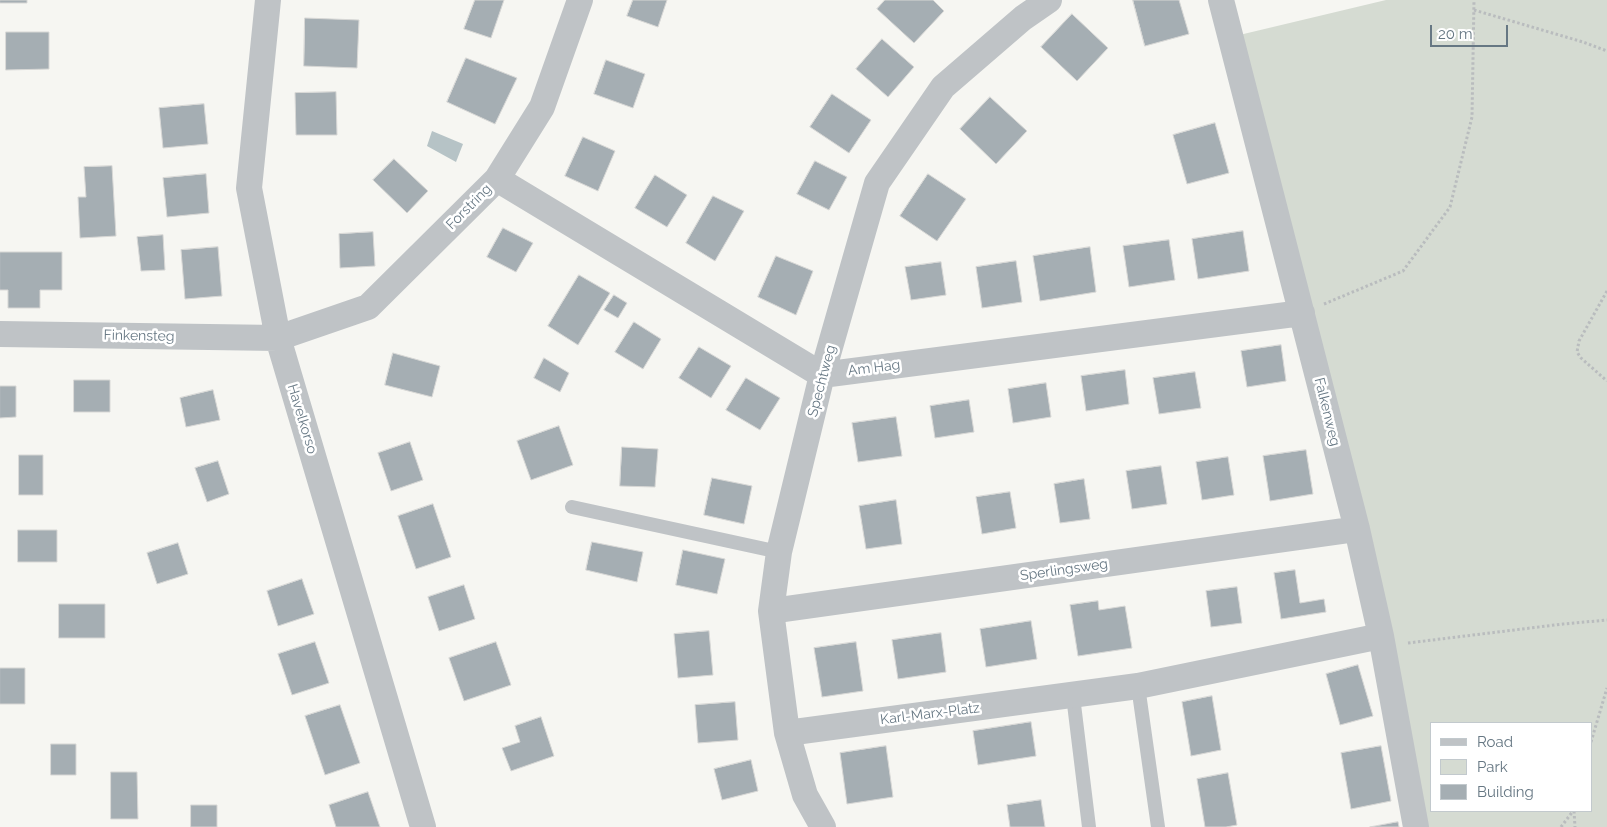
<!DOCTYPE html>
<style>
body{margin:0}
#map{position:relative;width:1607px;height:827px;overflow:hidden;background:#f6f6f2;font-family:Raleway,sans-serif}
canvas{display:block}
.legend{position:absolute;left:1430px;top:722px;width:162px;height:90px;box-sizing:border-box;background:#fff;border:1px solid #c2c9cd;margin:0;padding:6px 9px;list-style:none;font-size:15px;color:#667783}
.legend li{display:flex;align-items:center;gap:10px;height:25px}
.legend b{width:25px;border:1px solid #c2c9cd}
.scale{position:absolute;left:1430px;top:25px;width:78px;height:22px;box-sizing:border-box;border:2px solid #667783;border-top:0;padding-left:6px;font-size:15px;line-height:18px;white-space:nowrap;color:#667783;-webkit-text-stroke:4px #fff;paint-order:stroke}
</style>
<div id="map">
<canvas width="1607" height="827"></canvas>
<ul class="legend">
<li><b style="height:6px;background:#bfc3c6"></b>Road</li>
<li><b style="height:14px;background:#d5dbd2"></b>Park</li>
<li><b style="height:14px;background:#a5aeb3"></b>Building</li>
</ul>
<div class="scale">20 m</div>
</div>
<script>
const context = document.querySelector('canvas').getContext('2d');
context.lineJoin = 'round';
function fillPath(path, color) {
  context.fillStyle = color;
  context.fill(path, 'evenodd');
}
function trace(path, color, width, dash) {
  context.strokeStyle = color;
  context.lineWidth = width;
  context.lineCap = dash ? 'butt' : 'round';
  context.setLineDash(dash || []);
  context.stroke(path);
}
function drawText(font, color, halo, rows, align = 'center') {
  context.font = font + ' Raleway,sans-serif';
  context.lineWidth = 5;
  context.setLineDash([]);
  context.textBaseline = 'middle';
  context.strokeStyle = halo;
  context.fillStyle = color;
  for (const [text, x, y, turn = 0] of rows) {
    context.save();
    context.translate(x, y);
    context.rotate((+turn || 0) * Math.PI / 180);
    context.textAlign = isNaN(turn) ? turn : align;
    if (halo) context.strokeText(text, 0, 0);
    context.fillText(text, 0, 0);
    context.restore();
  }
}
const green = new Path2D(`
 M1386 0H1607V827H1416L1231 37ZM1431 723H1591V811H1431Z`);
const water = new Path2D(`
 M432 131 463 144 456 162 427 146Z`);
const building = new Path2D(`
 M0 0H27V3H0Z
 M475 0H504L491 38 464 29Z
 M633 0H667L658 27 627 16Z
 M885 0H933L944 11 914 43 877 9Z
 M1133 0H1179L1189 34 1145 46Z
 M1072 14 1108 48 1077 81 1041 47Z
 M305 18 359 20 357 68 304 66Z
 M6 32H49V69L6 70Z
 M882 39 914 67 888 97 856 69Z
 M466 58 517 78 495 124 447 102Z
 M606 60 645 74 633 108 594 94Z
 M336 92 337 135H296L295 93Z
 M832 94 871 120 849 153 810 127Z
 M990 97 1027 131 996 164 960 129Z
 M204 104 208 144 163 148 159 108Z
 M1215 123 1229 173 1187 184 1173 135Z
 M583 137 615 151 598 191 565 176Z
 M394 159 428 191 407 213 373 180Z
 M815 161 847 177 829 210 797 194Z
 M112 166 116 236 80 238 78 197H86L84 167Z
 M206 174 209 213 167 217 163 178Z
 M928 174 966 199 937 241 900 216Z
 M655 175 687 195 667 227 635 208Z
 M713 196 744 211 715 261 686 243Z
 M503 228 533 243 516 272 487 257Z
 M1243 231 1249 271 1198 279 1192 239Z
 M373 232 375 266 340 268 339 234Z
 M163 235 165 270 141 271 137 237Z
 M1169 240 1175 280 1129 287 1123 246Z
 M218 247 222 296 185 299 181 250Z
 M1090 247 1096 292 1040 301 1033 256Z
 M0 252H62V290H40V308H8V290H0Z
 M776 256 813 271 796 315 758 297Z
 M1016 261 1022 302 982 308 976 267Z
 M941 262 946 295 911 300 905 267Z
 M579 275 610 293 578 345 548 326Z
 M614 295 627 303 618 318 604 310Z
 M634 322 661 339 643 369 615 352Z
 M1281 345 1286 381 1247 387 1241 351Z
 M699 347 731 366 711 398 679 378Z
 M393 353 440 366 432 397 385 385Z
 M544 358 569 373 560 392 534 378Z
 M1125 370 1129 404 1086 411 1081 376Z
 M1195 372 1201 408 1159 414 1153 378Z
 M746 378 780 398 760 430 726 410Z
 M74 380H110V412H74Z
 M1046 383 1051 417 1013 423 1008 389Z
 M0 386H16V417L0 418Z
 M213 390 220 420 186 427 180 398Z
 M969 400 974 432 935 438 930 406Z
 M896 417 902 456 858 462 852 423Z
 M559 426 573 465 531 480 517 441Z
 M410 442 423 480 391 491 378 453Z
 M622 447 658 449 655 487 620 486Z
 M1306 450 1313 494 1270 501 1263 456Z
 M19 455H43V495H19Z
 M1228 457 1234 495 1202 500 1196 462Z
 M218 461 229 494 207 502 195 468Z
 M1161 466 1167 504 1132 509 1126 471Z
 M712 478 752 486 744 524 704 515Z
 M1084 479 1090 519 1060 523 1054 484Z
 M1010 492 1016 528 982 534 976 497Z
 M896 500 902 544 866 549 859 506Z
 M433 504 451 557 416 569 398 516Z
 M18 530H57V562H18Z
 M592 542 643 552 637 582 586 570Z
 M178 543 188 574 157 584 147 553Z
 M683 550 725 559 717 594 676 585Z
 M1295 570 1300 603 1324 599 1326 612 1281 619 1274 573Z
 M302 579 314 614 278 626 267 591Z
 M464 585 475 619 439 631 428 597Z
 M1237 587 1242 623 1211 627 1206 591Z
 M1098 601 1099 610 1125 606 1132 648 1078 656 1070 605Z
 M59 604H105V638H59Z
 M1031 621 1037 659 986 667 980 629Z
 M709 631 713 675 678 678 674 634Z
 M941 633 946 672 898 679 892 640Z
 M315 642 329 683 292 695 278 654Z
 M496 642 511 685 464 701 449 658Z
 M856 642 863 691 822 697 814 648Z
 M1358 665 1373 716 1340 725 1326 674Z
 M0 668H25V704H0Z
 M1212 696 1221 750 1191 756 1182 702Z
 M735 702 738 740 698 743 695 705Z
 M340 705 360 763 325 775 305 716Z
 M541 717 554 756 511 771 502 748 520 742 515 726Z
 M1031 722 1036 756 978 765 973 731Z
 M51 744H76V775H51Z
 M886 746 893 797 847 804 840 753Z
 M1381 746 1391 801 1351 809 1341 753Z
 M751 760 758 791 722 800 714 769Z
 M111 772H137L138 819H111Z
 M1228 773 1237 825 1226 827H1205L1197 779Z
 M368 792 380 827H336L329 805Z
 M1041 800 1045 827H1010L1007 805Z
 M191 805H217V827H191Z
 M1398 822 1399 827H1370Z`);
const path = new Path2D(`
 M1474 10 1583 42 1607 51
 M1607 291 1579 341 1577 352 1581 358 1607 381
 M1324 304 1403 271 1450 207 1472 117 1474 0
 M1408 643 1563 624 1607 620
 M1591 742 1607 688
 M1574 811 1575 827
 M1561 827 1573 811`);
const service = new Path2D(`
 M572 507 779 552
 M1138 686 1158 827
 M1073 696 1089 827`);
const minor = new Path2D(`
 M268 0 249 188 278 338 423 827
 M1221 0 1357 529 1381 636 1416 827
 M497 179 822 375 1302 313
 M0 334 278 338 368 307 497 179 542 107 580 0
 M771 611 1357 529
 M787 733 1138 686 1381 636
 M823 827 805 795 787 733 771 611 779 552 822 375 877 183 943 87 1023 18 1049 0`);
const streetNames = [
 ["Forstring",469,207,-45],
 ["Finkensteg",139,336,1],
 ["Am Hag",874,368,-7],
 ["Spechtweg",822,381,-75],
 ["Falkenweg",1327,412,76],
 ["Havelkorso",302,419,73],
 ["Sperlingsweg",1064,570,-8],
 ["Karl-Marx-Platz",930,714,-7]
];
fillPath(green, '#d5dbd2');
fillPath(water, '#b6c3c6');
fillPath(building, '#a5aeb3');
trace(building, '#d7d7d5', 1);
trace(path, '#b9bcbe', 3, [2.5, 2.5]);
trace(service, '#bfc3c6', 14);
trace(minor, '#bfc3c6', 26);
drawText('14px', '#667783', '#fff', streetNames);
</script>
